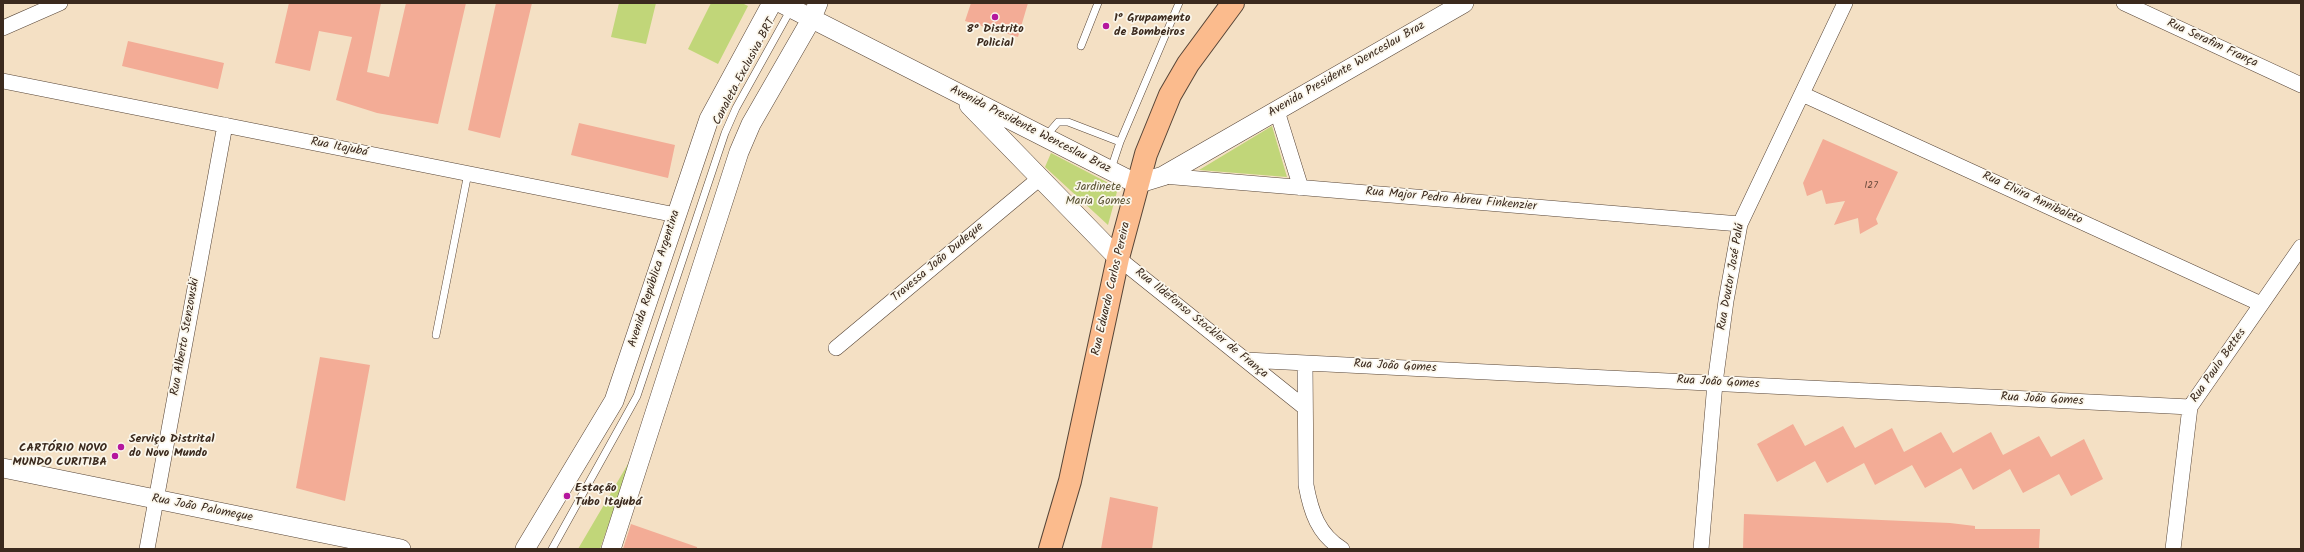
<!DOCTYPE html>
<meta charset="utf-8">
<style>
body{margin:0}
#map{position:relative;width:2304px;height:552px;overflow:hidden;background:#f4e0c4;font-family:Kalam,sans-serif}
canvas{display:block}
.frame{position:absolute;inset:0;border:4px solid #3b2a1e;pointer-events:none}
</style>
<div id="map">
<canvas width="2304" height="552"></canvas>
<div class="frame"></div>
</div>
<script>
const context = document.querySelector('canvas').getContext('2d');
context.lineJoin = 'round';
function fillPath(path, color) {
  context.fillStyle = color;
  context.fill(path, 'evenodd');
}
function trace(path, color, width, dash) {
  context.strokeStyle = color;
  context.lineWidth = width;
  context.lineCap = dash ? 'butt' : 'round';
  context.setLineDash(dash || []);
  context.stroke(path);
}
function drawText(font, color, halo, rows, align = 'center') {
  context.font = font + ' Kalam,sans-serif';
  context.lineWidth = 3.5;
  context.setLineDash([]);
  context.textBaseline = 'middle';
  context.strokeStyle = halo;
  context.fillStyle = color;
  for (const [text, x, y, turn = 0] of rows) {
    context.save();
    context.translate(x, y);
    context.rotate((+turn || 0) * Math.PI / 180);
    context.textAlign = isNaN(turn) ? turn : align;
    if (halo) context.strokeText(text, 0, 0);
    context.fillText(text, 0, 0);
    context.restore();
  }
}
const green = new Path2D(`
 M619 3H656L646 44 611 37Z
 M711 3H742L748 6 718 64 688 49Z
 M1272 126 1287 177 1199 170Z
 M1051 153 1118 188 1108 225 1045 167Z
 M632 457 600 549H578Z`);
const building = new Path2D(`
 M289 3H381L367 72 389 77 406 3H466L438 124 377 113 336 100 352 37 319 31 310 71 275 63Z
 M496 3H532L500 138 468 130Z
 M971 3H1028L1018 37 965 21Z
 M128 41 224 63 218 89 122 66Z
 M579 123 675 145 668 178 571 155Z
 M1823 139 1898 172 1876 219 1878 224 1860 234 1858 218 1834 225 1845 201 1826 204 1822 190 1807 196 1803 183Z
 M320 357 370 365 345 501 296 488Z
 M1793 424 1805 446 1843 426 1855 448 1892 428 1904 452 1941 432 1953 453 1991 432 2003 455 2039 436 2051 457 2084 439 2103 479 2071 496 2059 474 2023 493 2010 469 1973 490 1961 468 1925 488 1912 465 1875 485 1864 463 1827 483 1815 461 1777 482 1757 444Z
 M1110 497 1158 507 1152 549H1101Z
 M1744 514 1950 523 1975 526V529H2040L2039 548 1743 549Z
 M631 524 697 547V549H623Z`);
const service = new Path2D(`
 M1081 46 1098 3
 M1046 136 1058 122H1068L1120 142
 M1111 169 1120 142 1179 3
 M436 335 468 173
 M552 549 637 396 725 133 736 108 791 9`);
const minor = new Path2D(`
 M2124 3 2301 85
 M3 28 60 3
 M3 81 676 215
 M1802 94 2261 304
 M1277 111 1301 188
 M1163 176 1740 224
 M1118 258 1304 407
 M836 348 1040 178
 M1246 360 2190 407
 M1305 363 1306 485C1311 512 1318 534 1342 549
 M147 549 225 125
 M1701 549 1715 383 1726 301 1740 224 1845 3
 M2173 549 2190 407 2301 247`);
const tertiary = new Path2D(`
 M781 3 1137 184 1163 176 1464 3
 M969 105 1118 258
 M3 468 401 549
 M525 549 614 401 709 119 772 3
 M611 549 739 152 751 124 812 18 818 3`);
const primary = new Path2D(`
 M1050 549 1070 481 1118 258 1146 154 1170 95 1188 64 1233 3`);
const markers = [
 [995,17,4,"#b5179e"],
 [1106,26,4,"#b5179e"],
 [121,447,4,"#b5179e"],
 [115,456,4,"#b5179e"],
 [567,496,4,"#b5179e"]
];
const numberNames = [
 ["127",1871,186]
];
const poiNames = [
 ["1° Grupamento",1114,19],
 ["de Bombeiros",1114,33],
 ["8° Distrito",995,30,"center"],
 ["Policial",995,44,"center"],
 ["Serviço Distrital",129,440],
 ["do Novo Mundo",129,454],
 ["CARTÓRIO NOVO",107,449,"right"],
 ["MUNDO CURITIBA",107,463,"right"],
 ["Estação",575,489],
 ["Tubo Itajubá",575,503]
];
const streetNames = [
 ["Rua Serafim França",2212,44,25],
 ["Avenida Presidente Wenceslau Braz",1347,70,-30],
 ["Canaleta Exclusiva BRT",745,72,-62],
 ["Avenida Presidente Wenceslau Braz",1030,130,27],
 ["Rua Itajubá",339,148,11],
 ["Rua Elvira Annibaleto",2032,199,25],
 ["Rua Major Pedro Abreu Finkenzier",1451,200,5],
 ["Travessa João Dudeque",938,263,-40],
 ["Rua Doutor José Palú",1732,277,-80],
 ["Avenida República Argentina",655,279,-72],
 ["Rua Eduardo Carlos Pereira",1112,289,-77],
 ["Rua Ildefonso Stockler de França",1201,324,39],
 ["Rua Alberto Stenzowski",186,337,-80],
 ["Rua Paulo Bettes",2219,366,-55],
 ["Rua João Gomes",1395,367,3],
 ["Rua João Gomes",1718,383,3],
 ["Rua João Gomes",2042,400,3],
 ["Rua João Palomeque",202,509,11]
];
const parkNames = [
 ["Jardinete",1098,188],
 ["Maria Gomes",1098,202]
];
fillPath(green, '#c1d679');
fillPath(building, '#f3ac96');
trace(service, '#574537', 8);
trace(minor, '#574537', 16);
trace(tertiary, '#574537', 20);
trace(primary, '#574537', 24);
trace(service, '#fff', 7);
trace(minor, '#fff', 15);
trace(tertiary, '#fff', 19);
trace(primary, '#fbbb8d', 22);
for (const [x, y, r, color] of markers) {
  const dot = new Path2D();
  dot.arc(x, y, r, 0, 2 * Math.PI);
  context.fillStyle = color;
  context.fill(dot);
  trace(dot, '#fbf7ec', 1.5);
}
drawText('10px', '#694a3c', null, numberNames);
drawText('bold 12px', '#3b2a1e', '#fbf7ec', poiNames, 'left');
drawText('12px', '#3b2a1e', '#fbf7ec', streetNames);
drawText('12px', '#5c5535', '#fbf7ec', parkNames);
</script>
